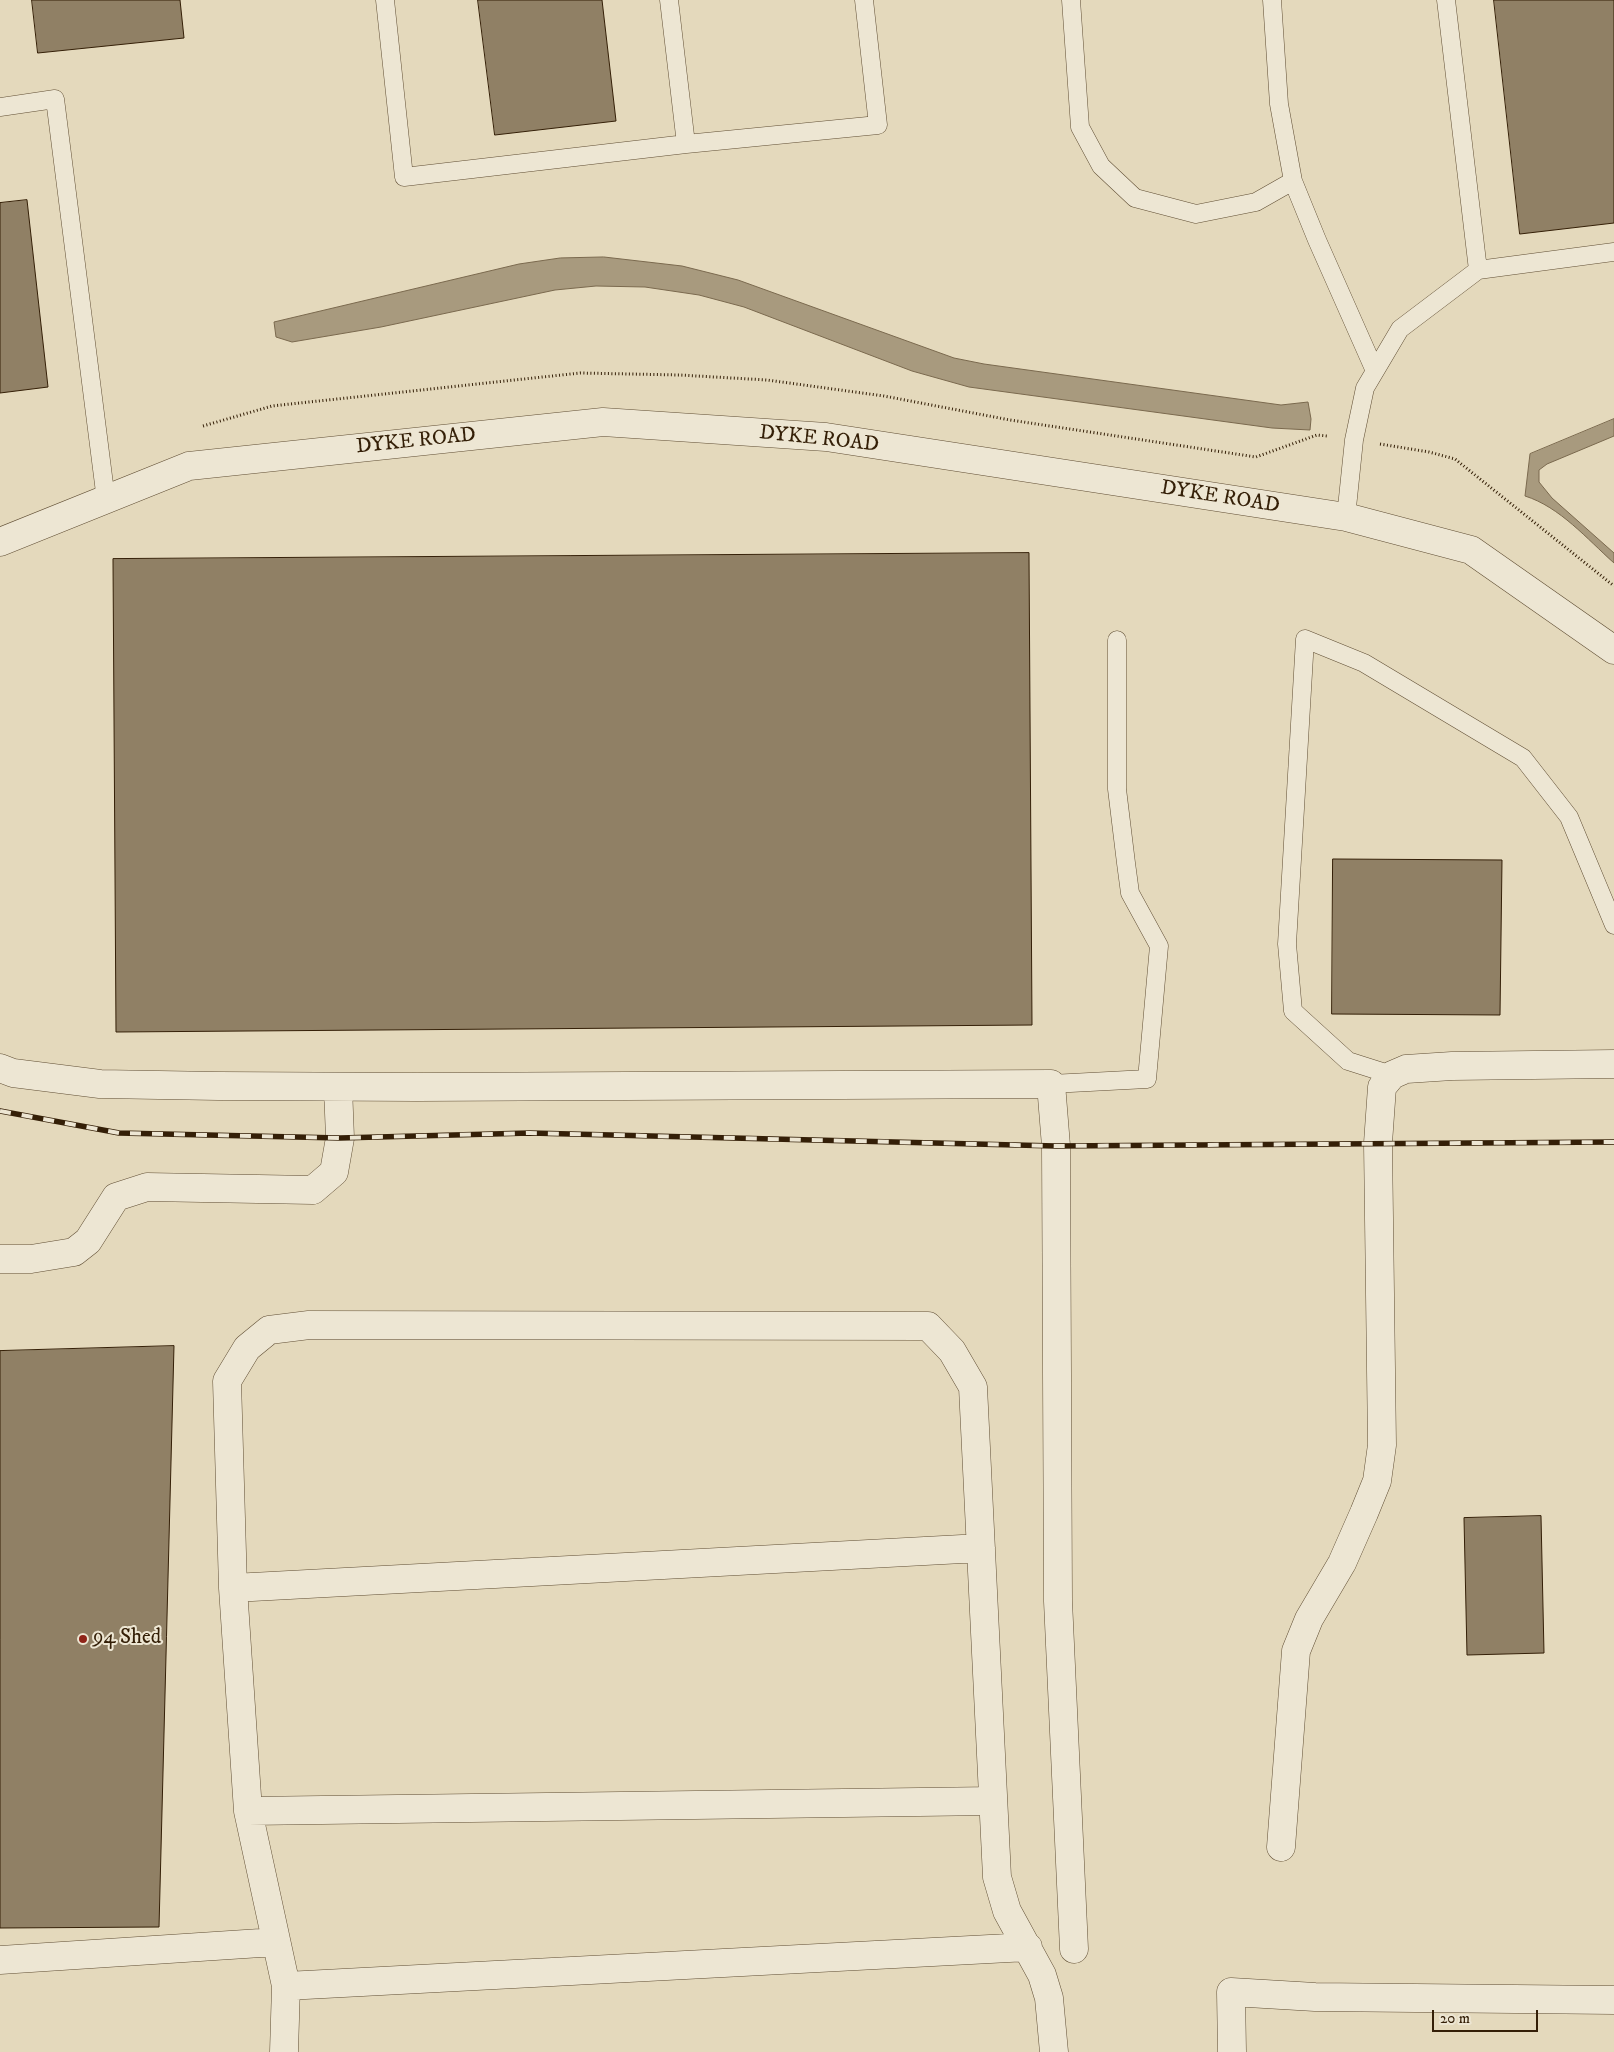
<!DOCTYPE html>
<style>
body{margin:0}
#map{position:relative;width:1614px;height:2052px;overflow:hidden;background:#e4d9bc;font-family:"IM FELL DW Pica",serif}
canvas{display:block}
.scale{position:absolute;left:1432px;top:2010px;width:106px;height:22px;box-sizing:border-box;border:2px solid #341f07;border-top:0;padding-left:6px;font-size:15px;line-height:18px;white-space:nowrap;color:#341f07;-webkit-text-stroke:4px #ede6d3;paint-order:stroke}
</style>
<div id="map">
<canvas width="1614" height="2052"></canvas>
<div class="scale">20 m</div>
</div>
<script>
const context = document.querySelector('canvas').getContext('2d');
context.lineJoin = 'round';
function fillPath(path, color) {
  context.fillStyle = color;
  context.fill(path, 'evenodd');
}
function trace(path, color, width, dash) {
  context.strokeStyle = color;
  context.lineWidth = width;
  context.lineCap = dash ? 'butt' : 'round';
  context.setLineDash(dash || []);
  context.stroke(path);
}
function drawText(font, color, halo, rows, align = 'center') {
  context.font = font + ' "IM FELL DW Pica",serif';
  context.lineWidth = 4;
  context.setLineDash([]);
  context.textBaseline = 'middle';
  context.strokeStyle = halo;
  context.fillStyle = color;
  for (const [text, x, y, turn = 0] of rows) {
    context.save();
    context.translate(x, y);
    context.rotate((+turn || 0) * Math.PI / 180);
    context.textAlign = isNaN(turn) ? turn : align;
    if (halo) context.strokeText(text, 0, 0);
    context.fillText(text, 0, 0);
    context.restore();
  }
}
const water = new Path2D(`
 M604 257 682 266 738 280 954 358 984 364 1281 405 1308 402 1311 419 1310 430 1272 428 969 387 912 371 744 307 699 295 645 287 596 286 555 290 381 327 292 342 276 337 274 322 519 264 560 258Z
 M1614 419V436L1547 464 1539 470V482L1552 498 1614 553V563C1587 539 1560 507 1525 496L1530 454Z`);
const building = new Path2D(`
 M32 0H180L184 38 38 53Z
 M478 0H602L616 121 495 135Z
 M1494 0H1614V223L1520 234Z
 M27 200 48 387 0 393V203Z
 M1029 553 1032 1025 116 1032 113 559Z
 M1333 859 1502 860 1500 1015 1332 1014Z
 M174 1346 159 1927 0 1928V1351Z
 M1541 1516 1544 1653 1467 1655 1464 1518Z`);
const path = new Path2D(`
 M203 426 272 406 580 373 680 375 767 380 884 396 1010 420 1256 457 1317 435 1327 436
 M1380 444 1429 452 1455 459 1614 586`);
const service = new Path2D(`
 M385 0 404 177 686 144 878 125 864 0
 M669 0 686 144
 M1071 0 1080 127 1101 166 1135 198 1196 214 1256 202 1293 181
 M1272 0 1279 104 1293 181 1317 240 1375 371
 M1446 0 1478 270
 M0 107 55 99 106 500
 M1346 517 1354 440 1365 388 1400 329 1478 270 1614 252
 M1392 1075 1348 1061 1293 1011 1287 944 1305 639 1364 663 1523 758 1569 817 1614 925
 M1051 1084 1147 1079 1159 946 1130 893 1126 863 1117 789V640`);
const minor = new Path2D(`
 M0 542 189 466 603 422 826 437 1346 517 1471 550 1614 650
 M0 1068 13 1073 100 1084 218 1086 417 1087 1051 1084 1056 1146 1058 1601 1074 1949
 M0 1259H31L74 1252 88 1241 116 1197 147 1187 313 1190 334 1172 340 1138 338 1087
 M233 1588 981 1548
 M248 1811 993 1801
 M1281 1847 1296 1651 1309 1619 1342 1563 1364 1513 1377 1481 1382 1445 1378 1143 1382 1087 1392 1075 1406 1069 1452 1066 1614 1064
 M0 1960 276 1942
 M286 1986 1028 1947
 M284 2052 286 1986 248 1811 233 1588 227 1381 247 1348 269 1330 309 1325 928 1326 952 1351 973 1387 997 1877 1007 1911 1042 1975 1049 1998 1054 2052
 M1232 2052 1231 1992 1315 1997 1614 2000`);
const rail = new Path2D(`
 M0 1111 119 1133 340 1138 530 1133 1056 1146 1614 1142`);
const markers = [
 [83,1639,5,"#8f2418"]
];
const streetNames = [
 ["DYKE ROAD",819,440,6],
 ["DYKE ROAD",416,442,-6],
 ["DYKE ROAD",1220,498,9]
];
const poiNames = [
 ["94 Shed",93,1639]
];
fillPath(water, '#a89a7e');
trace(water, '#7a694e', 1);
fillPath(building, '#908065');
trace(building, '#341f07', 1);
trace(service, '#604e34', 19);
trace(minor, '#604e34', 29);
trace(path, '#341f07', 3, [1, 2.5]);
trace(service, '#ede6d3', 18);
trace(minor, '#ede6d3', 28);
trace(rail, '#341f07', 5.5);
trace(rail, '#ede6d3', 4, [11]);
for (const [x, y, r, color] of markers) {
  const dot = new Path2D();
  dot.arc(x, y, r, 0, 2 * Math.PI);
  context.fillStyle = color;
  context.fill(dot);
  trace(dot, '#ede6d3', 2);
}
drawText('21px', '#341f07', '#ede6d3', streetNames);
drawText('21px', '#341f07', '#ede6d3', poiNames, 'left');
</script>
